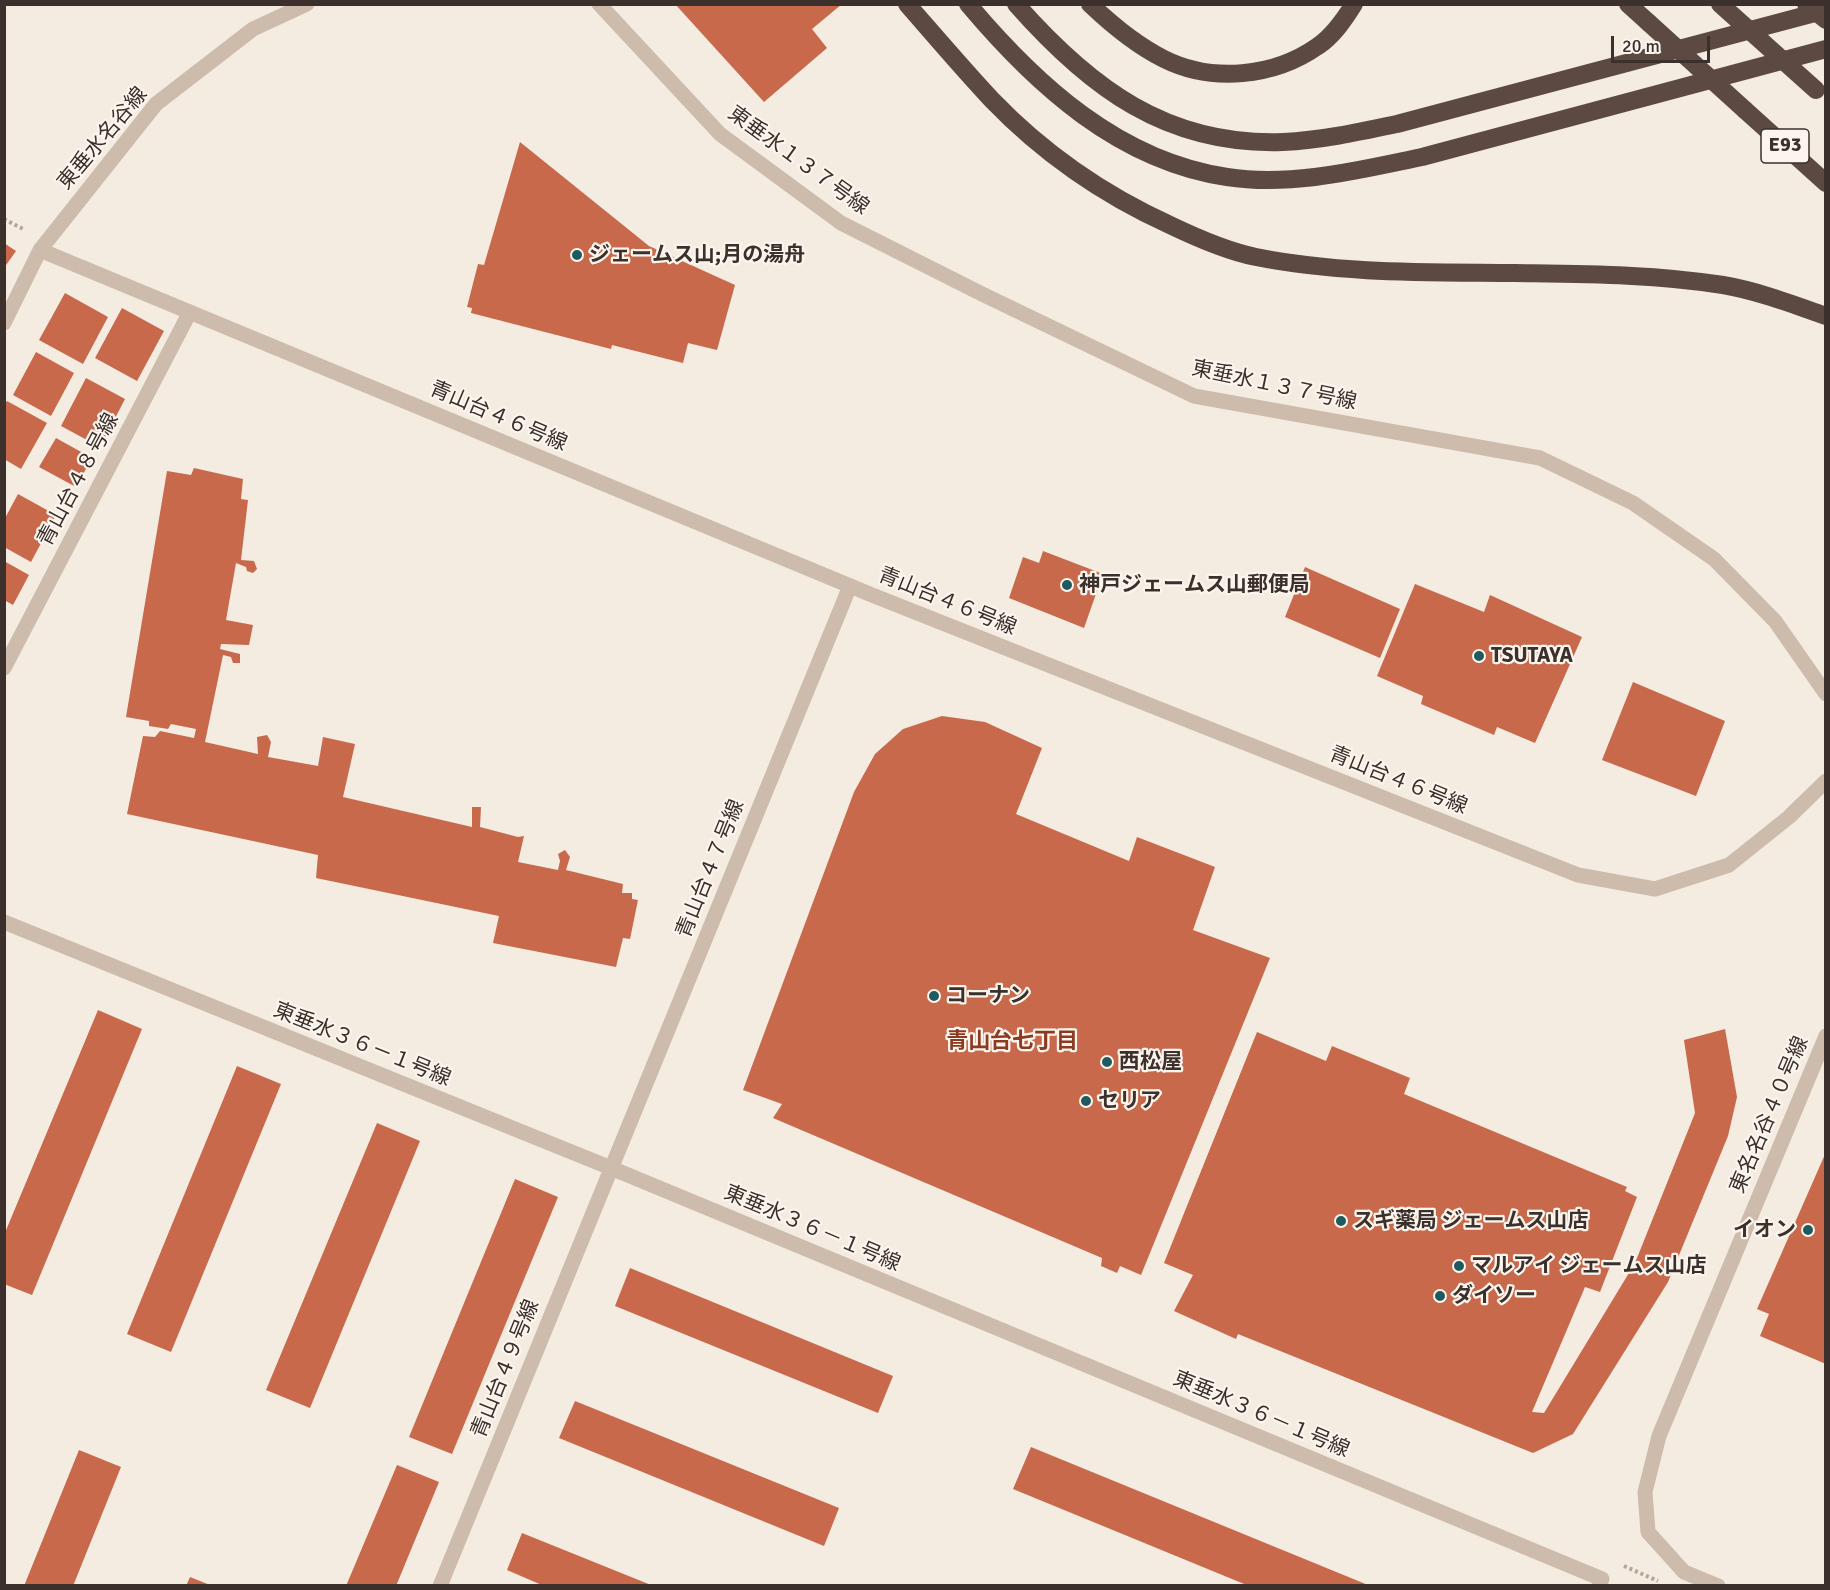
<!DOCTYPE html>
<meta charset="utf-8">
<style>
body{margin:0}
#map{position:relative;width:1830px;height:1590px;overflow:hidden;background:#f4ebe1;font-family:Signika,sans-serif}
canvas{display:block}
.frame{position:absolute;inset:0;border:6px solid #3b302b;pointer-events:none}
.scale{position:absolute;left:1611px;top:36px;width:99px;height:27px;box-sizing:border-box;border:3px solid #3b302b;border-top:0;padding-left:8px;font-size:18px;line-height:21px;white-space:nowrap;color:#3b302b;-webkit-text-stroke:4px #fbf5ee;paint-order:stroke}
</style>
<div id="map">
<canvas width="1830" height="1590"></canvas>
<div class="frame"></div>
<div class="scale">20 m</div>
</div>
<script>
const context = document.querySelector('canvas').getContext('2d');
context.lineJoin = 'round';
function fillPath(path, color) {
  context.fillStyle = color;
  context.fill(path, 'evenodd');
}
function trace(path, color, width, dash) {
  context.strokeStyle = color;
  context.lineWidth = width;
  context.lineCap = dash ? 'butt' : 'round';
  context.setLineDash(dash || []);
  context.stroke(path);
}
function drawText(font, color, halo, rows, align = 'center') {
  context.font = font + ' Signika,"Noto Sans JP",sans-serif';
  context.lineWidth = 4.5;
  context.setLineDash([]);
  context.textBaseline = 'middle';
  context.strokeStyle = halo;
  context.fillStyle = color;
  for (const [text, x, y, turn = 0] of rows) {
    context.save();
    context.translate(x, y);
    context.rotate((+turn || 0) * Math.PI / 180);
    context.textAlign = isNaN(turn) ? turn : align;
    if (halo) context.strokeText(text, 0, 0);
    context.fillText(text, 0, 0);
    context.restore();
  }
}
const building = new Path2D(`
 M675 4H842L812 29 827 48 764 102Z
 M520 142 649 246 735 285 717 350 688 343 683 363 612 345 611 349 471 313 472 308 467 307 478 264 484 265Z
 M4 243 16 251 4 268Z
 M65 293 108 317 83 364 39 340Z
 M122 308 164 331 137 381 95 358Z
 M36 352 74 373 51 416 13 395Z
 M86 378 125 399 100 447 61 426Z
 M7 401 47 423 21 469 4 459V405Z
 M56 438 92 458 76 487 39 467Z
 M194 468 243 479 241 499 248 500 241 560 254 561 257 569 253 573 247 571 246 567 236 563 226 620 253 625 249 645 221 644 220 649 240 654V663H233L231 657 223 655 205 742 258 754 257 737 267 735 271 742 268 757 318 766 323 737 355 744 343 797 472 827V807H481L480 827 518 837 524 836 518 862 558 870 560 861 558 854 565 850 570 857 566 870 623 884 622 893H632V899L638 900 630 939 623 938 616 967 493 943 499 916 316 878 318 855 127 814 143 736 155 737 160 731 194 738 196 729 171 724 168 729 149 726V721L126 717 167 471 191 475Z
 M18 494 56 515 31 562 4 547V520Z
 M1043 551 1103 574 1084 628 1009 598 1023 557 1039 563Z
 M4 561 29 575 13 605 4 600Z
 M1305 567 1400 609 1380 658 1285 617Z
 M1415 584 1484 612 1490 595 1582 637 1535 743 1497 727 1494 735 1421 704 1423 696 1377 676Z
 M1633 682 1725 721 1696 796 1602 760Z
 M942 716 985 722 1042 748 1016 814 1129 861 1137 837 1215 867 1193 930 1270 958 1141 1275 1120 1266 1117 1273 1101 1266 1102 1258 773 1118 782 1104 743 1090 854 792 875 754 903 729Z
 M98 1010 142 1029 32 1295 4 1284V1235Z
 M1725 1029 1737 1097 1728 1136 1668 1282 1573 1434 1533 1453 1238 1334 1236 1339 1174 1311 1193 1275 1164 1263 1257 1032 1326 1061 1332 1046 1410 1078 1404 1094 1627 1187 1625 1191 1637 1197 1600 1292 1585 1287 1532 1412 1544 1413 1635 1263 1695 1113 1684 1040Z
 M237 1066 281 1084 171 1352 127 1334Z
 M377 1123 420 1141 310 1408 266 1390Z
 M1826 1152V1364L1760 1336 1769 1314 1757 1309Z
 M515 1179 558 1197 452 1454 409 1437Z
 M630 1268 893 1376 878 1413 615 1306Z
 M575 1401 839 1508 824 1546 559 1438Z
 M1031 1447 1368 1585V1586H1249L1013 1489Z
 M79 1450 121 1467 73 1586H24Z
 M397 1465 439 1482 396 1586H346Z
 M522 1533 651 1585V1586H544L507 1570Z
 M190 1577 210 1585V1586H186Z`);
const path = new Path2D(`
 M4 219 25 230
 M1624 1566 1658 1581`);
const pedestrian = new Path2D(`
 M611 1168 1602 1579 1599 1586`);
const minor = new Path2D(`
 M4 668 190 312
 M4 922 611 1168
 M440 1586 850 586`);
const tertiary = new Path2D(`
 M599 4 720 134 841 223 982 294 1194 396 1540 458 1633 503 1714 559 1775 621 1826 694
 M40 250 872 595 1578 875 1655 889 1729 865 1789 817 1826 781
 M4 323 40 250 156 104 253 29 307 4
 M1718 1586 1684 1572 1648 1532 1645 1492 1659 1436 1826 1036`);
const motorway = new Path2D(`
 M907 4C935 36 963 69 992 100 1042 152 1104 195 1170 225 1197 238 1226 251 1256 257 1341 274 1428 272 1515 273 1584 274 1654 274 1723 285 1758 291 1792 304 1826 316
 M968 4C1036 85 1119 161 1227 177 1292 187 1359 170 1422 157L1826 49
 M1016 4C1090 88 1167 146 1283 142 1322 140 1359 132 1397 124L1826 10
 M1090 4C1112 25 1136 45 1164 59 1212 83 1274 77 1318 46 1333 36 1344 20 1354 4
 M1628 4 1649 23
 M1745 110 1826 183`);
const motorwayBridge = new Path2D(`
 M1720 4 1816 90
 M1806 4 1826 20
 M1649 23 1745 110`);
const markers = [
 [577,255,6,"#1f5a5e"],
 [1067,585,6,"#1f5a5e"],
 [1479,656,6,"#1f5a5e"],
 [934,996,6,"#1f5a5e"],
 [1107,1062,6,"#1f5a5e"],
 [1086,1101,6,"#1f5a5e"],
 [1341,1221,6,"#1f5a5e"],
 [1808,1230,6,"#1f5a5e"],
 [1459,1266,6,"#1f5a5e"],
 [1440,1296,6,"#1f5a5e"]
];
const shields = [
 [1785,146,48]
];
const shieldNames = [
 ["E93",1785,146]
];
const streetNames = [
 ["東垂水名谷線",103,139,-50],
 ["東垂水１３７号線",798,161,36],
 ["東垂水１３７号線",1274,386,12],
 ["青山台４６号線",498,417,23],
 ["青山台４８号線",79,480,-62],
 ["青山台４６号線",947,602,22],
 ["青山台４６号線",1398,781,22],
 ["青山台４７号線",711,869,-68],
 ["東垂水３６－１号線",362,1045,22],
 ["東名名谷４０号線",1770,1115,-67],
 ["東垂水３６－１号線",812,1229,23],
 ["青山台４９号線",506,1369,-68],
 ["東垂水３６－１号線",1261,1415,23]
];
const poiNames = [
 ["ジェームス山;月の湯舟",589,255],
 ["神戸ジェームス山郵便局",1079,585],
 ["TSUTAYA",1491,656],
 ["コーナン",946,996],
 ["西松屋",1119,1062],
 ["セリア",1098,1101],
 ["スギ薬局 ジェームス山店",1353,1221],
 ["イオン",1796,1230,"right"],
 ["マルアイ ジェームス山店",1471,1266],
 ["ダイソー",1452,1296]
];
const neighbourhoodNames = [
 ["青山台七丁目",1012,1042]
];
fillPath(building, '#c8694b');
trace(path, '#b9a596', 4, [3, 3]);
trace(pedestrian, '#cdbbac', 15);
trace(minor, '#cdbbac', 15);
trace(tertiary, '#cdbbac', 15);
trace(motorway, '#5c4a42', 18);
trace(motorwayBridge, '#5c4a42', 18);
for (const [x, y, r, color] of markers) {
  const dot = new Path2D();
  dot.arc(x, y, r, 0, 2 * Math.PI);
  context.fillStyle = color;
  context.fill(dot);
  trace(dot, '#fbf5ee', 2);
}
for (const [x, y, w] of shields) {
  const box = new Path2D();
  box.roundRect(x - w / 2, y - 17, w, 34, 4.5);
  context.fillStyle = '#fbf5ee';
  context.fill(box);
  trace(box, '#3b302b', 1.5);
}
drawText('bold 20px', '#3b302b', null, shieldNames);
drawText('21px', '#3b302b', '#fbf5ee', streetNames);
drawText('bold 21px', '#3b302b', '#fbf5ee', poiNames, 'left');
drawText('bold 22px', '#8c3b22', '#fbf5ee', neighbourhoodNames);
</script>
